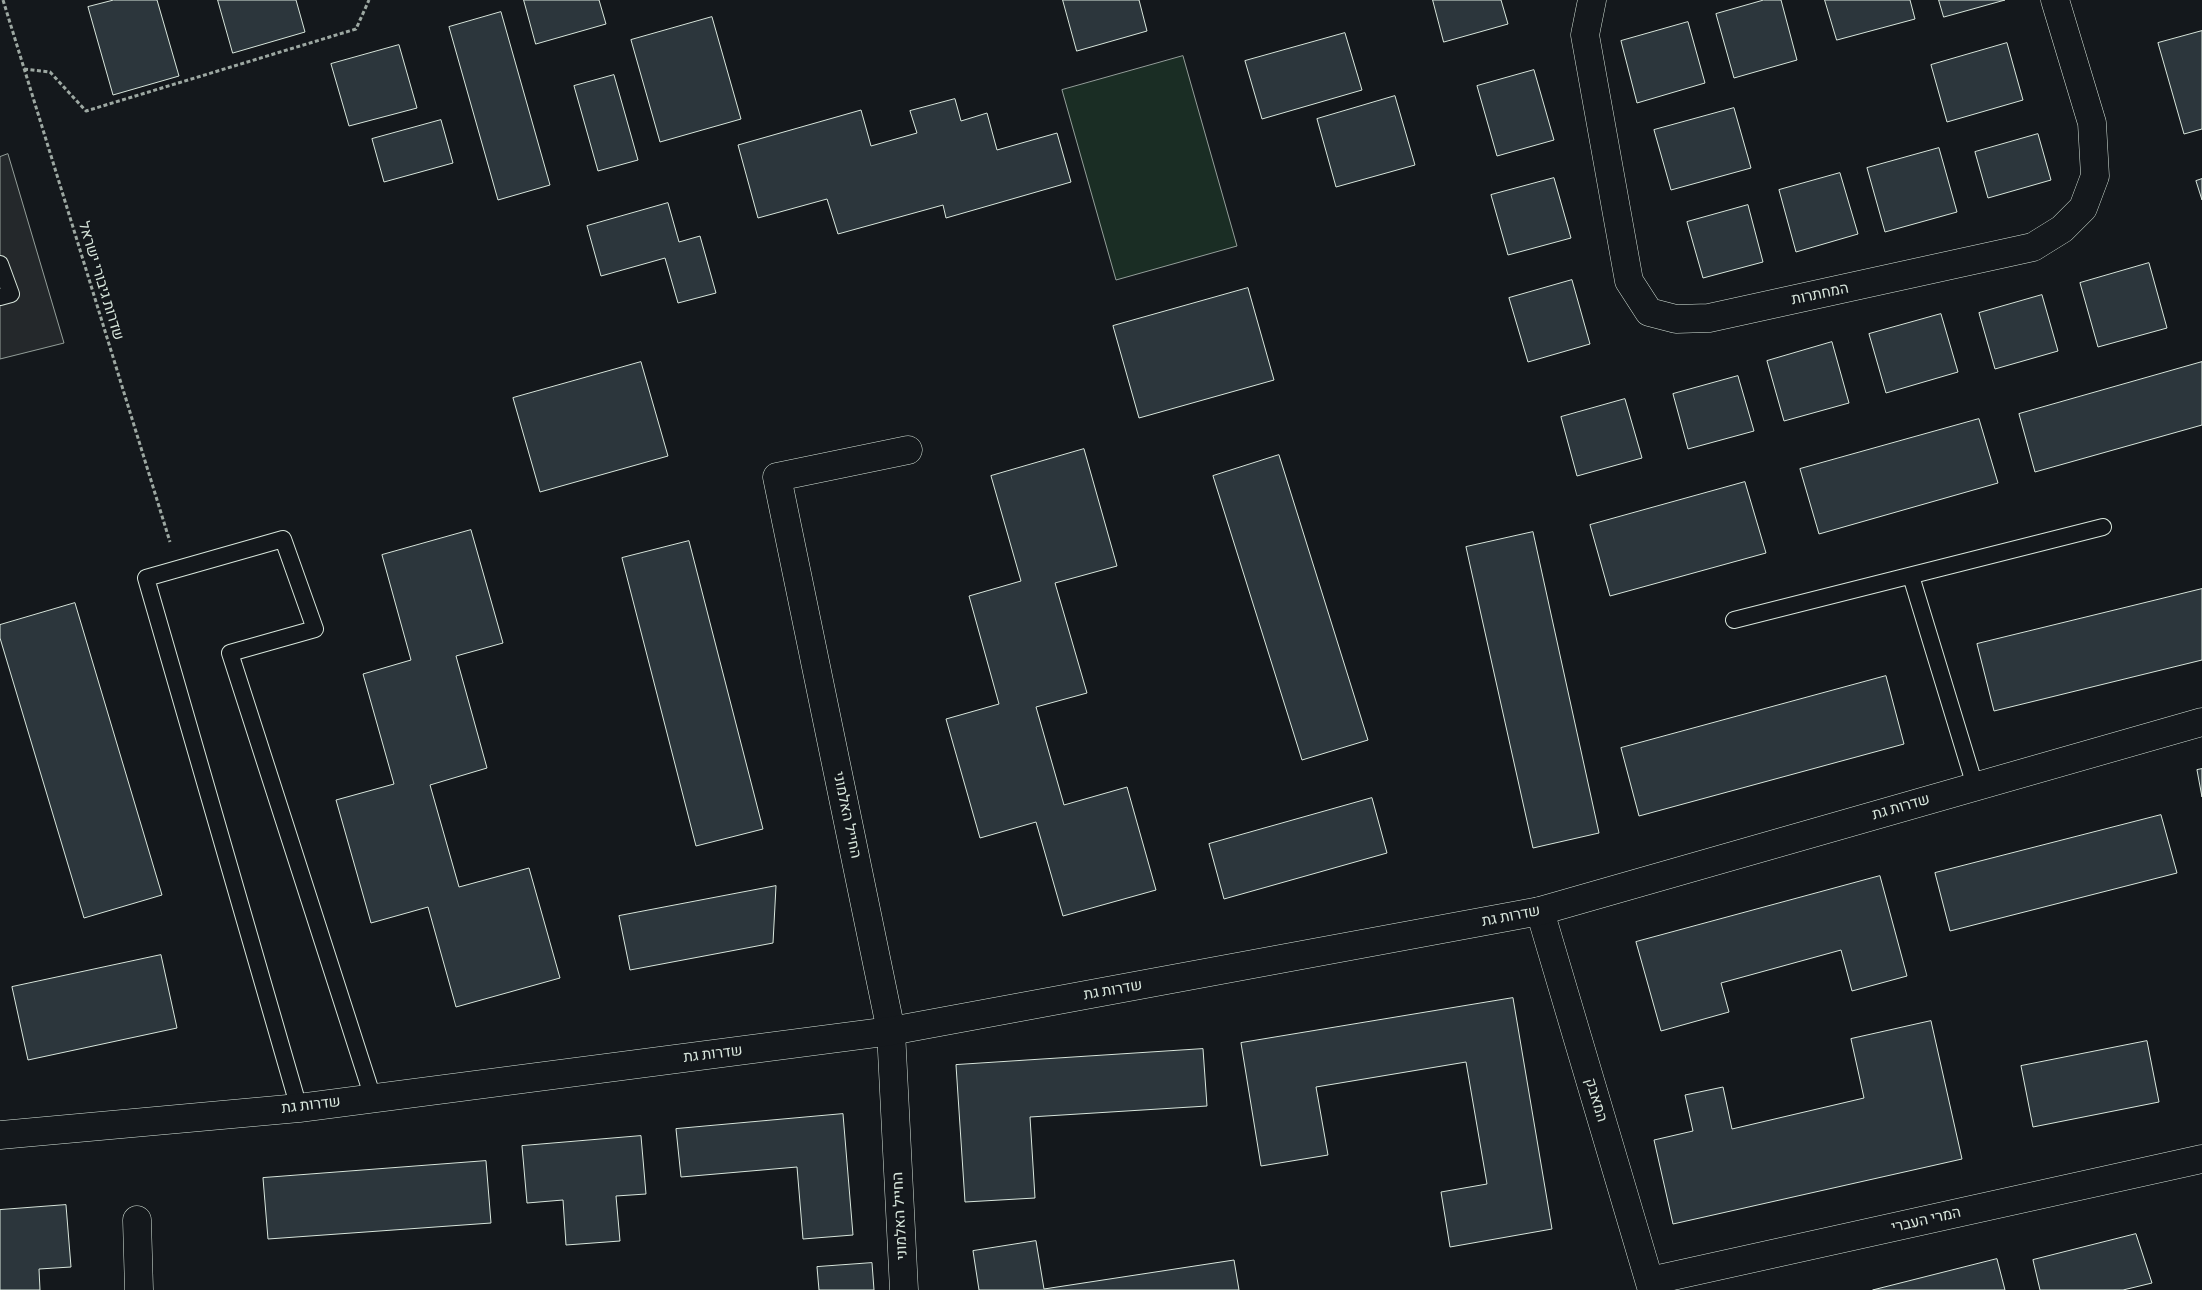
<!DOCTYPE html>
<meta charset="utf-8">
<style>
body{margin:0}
canvas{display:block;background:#14181c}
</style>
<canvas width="2202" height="1290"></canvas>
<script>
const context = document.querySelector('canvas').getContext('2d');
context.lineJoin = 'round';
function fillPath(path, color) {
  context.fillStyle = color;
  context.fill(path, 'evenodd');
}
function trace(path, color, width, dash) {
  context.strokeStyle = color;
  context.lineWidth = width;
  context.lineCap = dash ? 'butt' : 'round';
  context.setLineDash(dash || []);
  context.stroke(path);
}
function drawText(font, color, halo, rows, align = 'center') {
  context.font = font + ' Cabin,Heebo,sans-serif';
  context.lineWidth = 4;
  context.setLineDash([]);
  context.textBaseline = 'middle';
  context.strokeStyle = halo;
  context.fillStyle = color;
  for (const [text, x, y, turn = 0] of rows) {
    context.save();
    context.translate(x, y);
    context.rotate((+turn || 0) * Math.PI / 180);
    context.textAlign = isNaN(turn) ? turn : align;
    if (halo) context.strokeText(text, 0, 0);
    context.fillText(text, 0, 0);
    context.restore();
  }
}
const green = new Path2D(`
 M1183 56 1237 246 1116 280 1062 90Z`);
const parking = new Path2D(`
 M8 154 64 343 0 359V157Z`);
const building = new Path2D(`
 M114 0H157L179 76 113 95 88 7Z
 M218 0H296L305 32 233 53Z
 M524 0H599L606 24 536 44Z
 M1063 0H1139L1147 31 1077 51Z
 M1433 0H1501L1508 24 1444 42Z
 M1764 0H1781L1797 60 1734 78 1716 14Z
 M1825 0H1910L1915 19 1837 40Z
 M1939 0H2005L1944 17Z
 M501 12 550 185 498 200 449 27Z
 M712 17 741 119 660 142 631 40Z
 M1688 22 1705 83 1637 103 1621 41Z
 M2202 31V129L2184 134 2158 43Z
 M1345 33 1362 90 1262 119 1245 61Z
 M2007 43 2023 100 1947 122 1931 65Z
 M399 45 417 108 349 126 331 64Z
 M1534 70 1554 140 1497 156 1477 86Z
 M614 75 638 160 598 171 574 86Z
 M1395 96 1415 165 1336 187 1317 119Z
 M955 99 961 121 987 113 997 150 1057 133 1071 182 946 218 943 205 838 234 827 199 758 218 738 145 861 110 871 146 917 133 910 111Z
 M1734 108 1751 168 1671 190 1654 130Z
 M441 120 453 163 384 182 372 139Z
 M2038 134 2051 180 1988 198 1975 152Z
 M1939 148 1957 212 1885 232 1867 168Z
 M1840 173 1858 234 1796 252 1779 190Z
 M1554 178 1571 238 1508 255 1491 195Z
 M2202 179V200L2196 181Z
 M668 203 679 242 700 236 716 293 678 303 665 258 601 276 587 226Z
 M1748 205 1763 262 1703 278 1687 222Z
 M2149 263 2167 328 2098 347 2080 283Z
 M1572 280 1590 344 1528 362 1509 298Z
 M1248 288 1274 380 1139 418 1113 326Z
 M2042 295 2058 351 1995 369 1979 313Z
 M1941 314 1958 372 1886 393 1869 334Z
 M1832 342 1849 403 1784 421 1767 361Z
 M641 362 668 456 540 492 513 398Z
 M2202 362V425L2035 472 2019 414Z
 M1738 376 1754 431 1688 449 1673 394Z
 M1625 399 1642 458 1577 476 1561 417Z
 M1979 419 1998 483 1819 534 1800 469Z
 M1084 449 1117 566 1055 583 1087 693 1036 707 1064 805 1127 787 1156 890 1063 916 1036 822 980 838 946 719 999 704 969 596 1021 581 991 476Z
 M1279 455 1368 740 1302 760 1213 476Z
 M1745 482 1766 553 1610 596 1590 525Z
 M471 530 503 643 456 656 487 768 430 785 459 887 529 868 560 978 456 1007 428 907 371 923 336 800 394 784 363 674 411 660 382 555Z
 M1533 532 1599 833 1533 848 1466 547Z
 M689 541 763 829 696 846 622 558Z
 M2202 589V660L1994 711 1977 644Z
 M75 603 162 895 84 918 0 638V625Z
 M1886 676 1904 744 1639 816 1621 748Z
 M2202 769V797L2197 770Z
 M1372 798 1387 853 1224 899 1209 844Z
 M2161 815 2177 873 1950 931 1935 873Z
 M1880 876 1907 976 1852 991 1841 950 1721 983 1729 1012 1661 1031 1636 942Z
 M776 886 773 943 630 970 619 916Z
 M161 955 177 1028 28 1060 12 987Z
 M1513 998 1552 1229 1450 1247 1441 1192 1487 1184 1466 1062 1316 1087 1328 1155 1261 1166 1241 1043Z
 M1931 1021 1962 1159 1673 1224 1654 1140 1693 1131 1685 1095 1723 1087 1732 1129 1864 1098 1851 1039Z
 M2147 1041 2159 1102 2033 1127 2021 1066Z
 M1203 1049 1207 1106 1030 1117 1035 1198 965 1202 956 1065Z
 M843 1114 853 1235 803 1239 797 1167 681 1177 676 1129Z
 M641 1136 646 1194 616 1196 620 1241 566 1245 563 1200 527 1203 522 1146Z
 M486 1161 491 1223 268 1239 263 1178Z
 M66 1205 71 1267 39 1269 40 1290H0V1210Z
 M2136 1234 2152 1283 2123 1290H2040L2033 1260Z
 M1036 1241 1044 1289 1234 1260 1239 1290H979L973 1251Z
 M1997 1259 2005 1290H1873Z
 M872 1263 874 1290H819L817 1267Z`);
const path = new Path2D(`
 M3 0 170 542
 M24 69 50 72 86 111 356 29 369 0`);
const service = new Path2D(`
 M0 264 11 294 0 297
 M1911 576 1975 786
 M1734 620 2103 527
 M299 1108 146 578 283 539 315 629 230 653 373 1098`);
const minor = new Path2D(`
 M1592 0 1585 35 1629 281 1649 312 1676 319 1709 318 2033 247 2062 229 2083 208 2095 176 2092 123 2055 0
 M1540 911 1652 1290
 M137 1220 139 1290
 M1650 1281 2202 1159
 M904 1290 891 1031 777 477 908 450`);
const tertiary = new Path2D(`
 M0 1135 299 1108 891 1031 1540 911 2202 722`);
const streetNames = [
 ["שדרות גיבורי ישראל",101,281,73],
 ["המחתרות",1820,294,-12],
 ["שדרות גת",1901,807,-16],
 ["החייל האלמוני",847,815,78],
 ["שדרות גת",1511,916,-11],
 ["שדרות גת",1113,990,-10],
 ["שדרות גת",713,1054,-7],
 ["המאבק",1596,1100,73],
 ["שדרות גת",311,1105,-7],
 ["החייל האלמוני",900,1216,-93],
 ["המרי העברי",1926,1220,-13]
];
fillPath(green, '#1a2d24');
trace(green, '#939e99', 1);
fillPath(parking, '#24282b');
trace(parking, '#939e99', 1);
fillPath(building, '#2c363c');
trace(building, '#d8e6dc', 1);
trace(service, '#d8e6dc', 18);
trace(minor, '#d8e6dc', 29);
trace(tertiary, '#d8e6dc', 29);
trace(path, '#9da8a2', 3, [4, 2.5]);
trace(service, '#14181c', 16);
trace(minor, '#14181c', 28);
trace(tertiary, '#14181c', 28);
drawText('15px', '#d8e6dc', '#14181c', streetNames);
</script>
